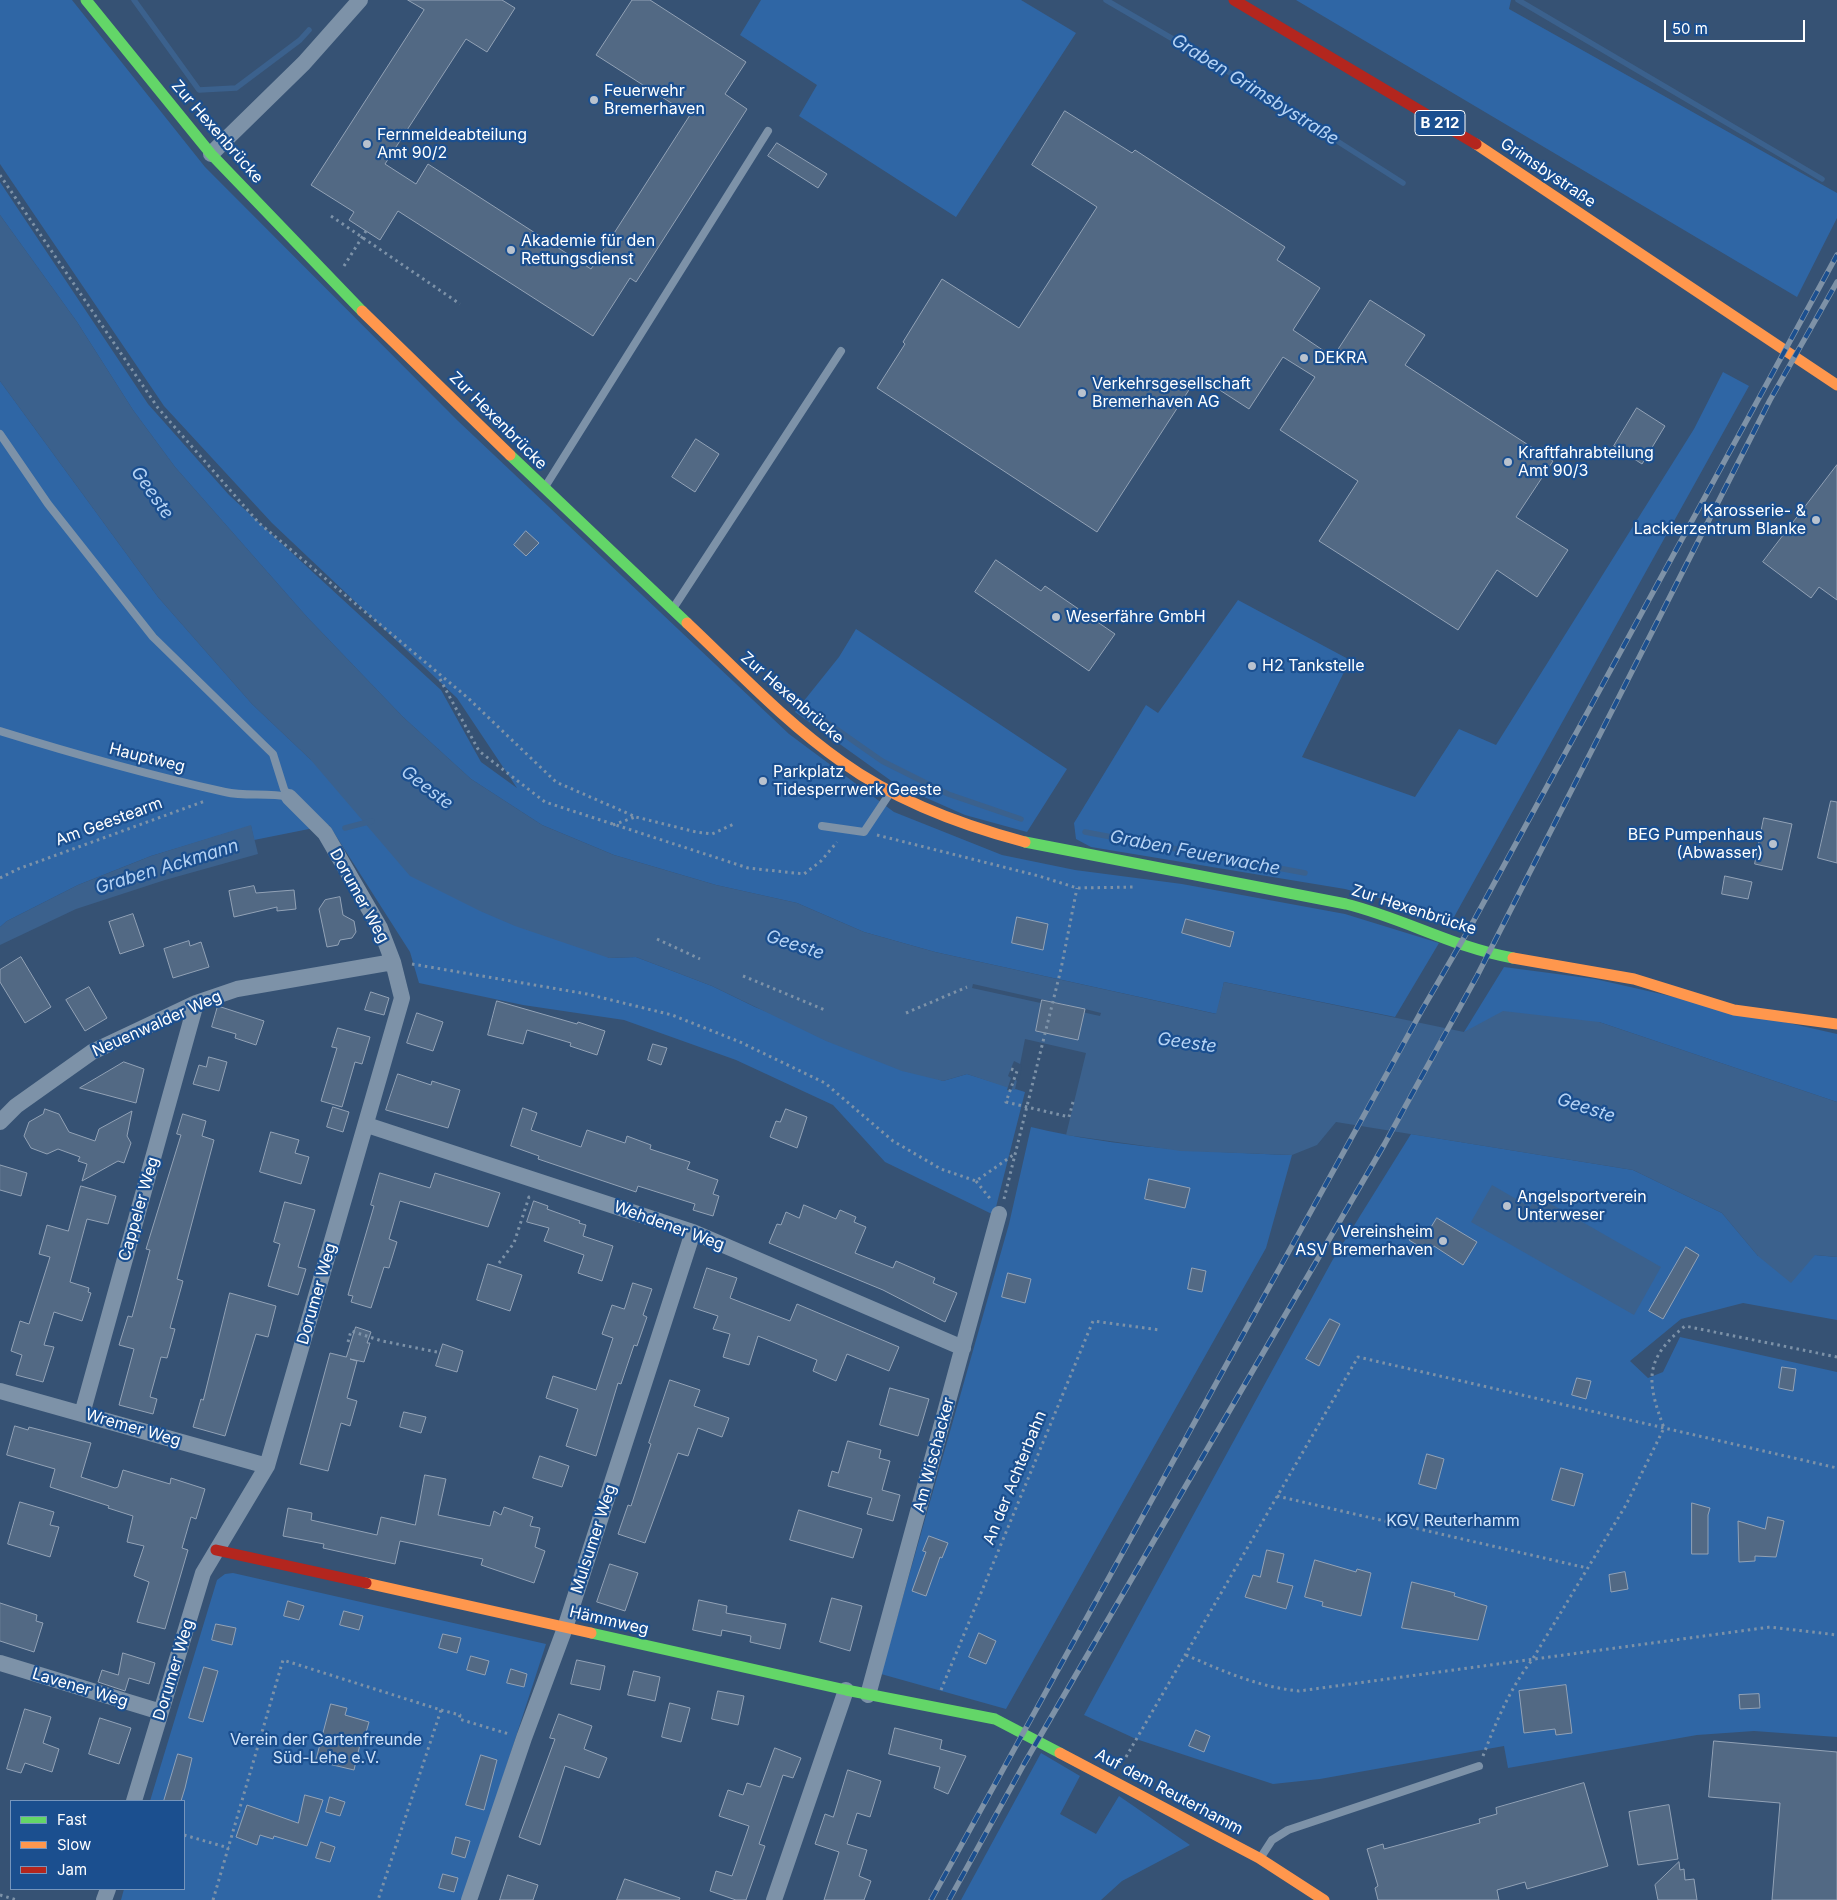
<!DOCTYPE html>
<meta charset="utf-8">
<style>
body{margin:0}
#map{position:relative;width:1837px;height:1900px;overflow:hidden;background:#365274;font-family:Inter,sans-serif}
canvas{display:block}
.legend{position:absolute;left:10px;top:1800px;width:175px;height:90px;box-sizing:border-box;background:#1b4f8f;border:1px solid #7695bc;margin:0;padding:6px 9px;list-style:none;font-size:15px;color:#fff}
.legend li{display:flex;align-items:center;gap:10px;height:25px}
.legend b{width:25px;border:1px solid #7695bc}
.scale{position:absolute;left:1664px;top:20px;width:141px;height:22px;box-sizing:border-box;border:2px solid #fff;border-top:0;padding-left:6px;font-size:15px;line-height:18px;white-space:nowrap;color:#fff;-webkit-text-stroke:4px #1b4f8f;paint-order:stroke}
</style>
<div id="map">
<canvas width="1837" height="1900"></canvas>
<ul class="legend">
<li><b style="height:6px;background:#63d668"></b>Fast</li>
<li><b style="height:6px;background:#ff974d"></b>Slow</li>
<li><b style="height:6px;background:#b3261e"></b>Jam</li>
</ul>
<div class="scale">50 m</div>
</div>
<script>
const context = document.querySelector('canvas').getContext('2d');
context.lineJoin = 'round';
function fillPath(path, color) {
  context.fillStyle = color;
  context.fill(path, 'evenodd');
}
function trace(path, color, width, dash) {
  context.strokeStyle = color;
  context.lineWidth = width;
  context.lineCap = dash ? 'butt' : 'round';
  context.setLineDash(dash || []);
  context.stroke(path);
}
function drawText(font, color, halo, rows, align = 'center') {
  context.font = font + ' Inter,sans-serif';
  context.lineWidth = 4.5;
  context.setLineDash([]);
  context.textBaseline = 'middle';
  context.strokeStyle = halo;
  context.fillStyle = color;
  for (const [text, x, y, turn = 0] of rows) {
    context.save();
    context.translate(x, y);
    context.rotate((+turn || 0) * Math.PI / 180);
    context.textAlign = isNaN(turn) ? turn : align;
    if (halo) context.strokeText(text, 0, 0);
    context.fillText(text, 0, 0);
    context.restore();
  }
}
const green = new Path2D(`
 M0 0H72L205 167 457 420 789 734 894 812 1002 855 1075 870 1182 884 1345 914 1439 943 1395 1017 1224 982 1217 1014 935 952 864 932 797 903 716 885 614 855 542 825 471 779 403 717 307 617 175 467 133 410 77 322 0 215V182L148 404 229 495 441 690 481 762 517 788 457 698 272 523 164 406 0 164Z
 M761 0H1021L1076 33 956 217 799 116 817 85 740 35Z
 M1296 0H1511L1509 9 1837 193V218L1797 297Z
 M1723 372 1749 386 1449 926 1413 907 1345 889 1091 847 1076 839 1074 823 1146 705 1158 713 1238 600 1350 660 1302 757 1415 797 1459 729 1496 745 1694 429Z
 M0 381 158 597 252 704 310 759 609 958 636 957 712 986 755 1007 943 1081 967 1074 1025 1092 994 1215 885 1162 833 1105 736 1060 624 1020 523 1005 419 983 410 952 329 825 254 840 251 826 151 856 78 885 7 921 0 927Z
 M856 629 1067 769 1027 832 965 815 897 785 795 712 839 657Z
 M1504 967 1595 979 1837 1034V1102L1599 1022 1464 1032Z
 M1031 1127C1117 1148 1204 1152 1292 1155L1266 1248 1006 1709 881 1674 1009 1224Z
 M1411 1134 1633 1170 1722 1213 1758 1256 1815 1255 1837 1257V1320L1743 1303 1681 1319 1630 1361 1648 1378 1663 1372 1680 1337 1837 1372V1737L1754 1731 1697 1735 1508 1768 1504 1746 1320 1779 1273 1784 1136 1739 1084 1715 1332 1261Z
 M233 1573 546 1644 463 1900H121L124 1889H184V1801H150L217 1580 225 1574Z
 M1041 1753 1080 1776 1060 1814 1096 1834 1119 1796 1190 1845 1122 1881 1101 1900H961Z`);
const water = new Path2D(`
 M0 215 77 322 133 410 175 467 307 617 403 717 471 779 542 825 614 855 716 885 797 903 864 932 935 952 1216 1014 1224 982 1464 1032 1503 1011 1599 1022 1837 1102V1257L1815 1255 1791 1283 1758 1256 1722 1213 1633 1170 1336 1122 1317 1145 1292 1155 1181 1151 1066 1135 1086 1053 1025 1039 1015 1090 967 1074 943 1081 902 1071 826 1041 712 986 636 957 609 958 515 926 480 911 410 876 310 759 252 704 158 597 0 381ZM973 984 1085 1009 1101 1013 1100 1016 972 988Z
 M251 825 258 854 165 880 76 909 0 945V927L7 921 78 885 151 856Z
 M1492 1185 1530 1207 1537 1196 1661 1267 1634 1315 1471 1222Z`);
const pier = new Path2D(`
 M1014 1061 1022 1065 1020 1076 1018 1081 1015 1080 1011 1091 1007 1090 1011 1078 1008 1076Z`);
const stream = new Path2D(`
 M134 0 199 90 236 88 300 40 309 30
 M1106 0 1216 64 1403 183
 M1518 0 1822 179
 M812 712 882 761 948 794 1021 819
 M345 828 372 821
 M1085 832 1305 873`);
const building = new Path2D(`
 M408 0H502L515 8 487 52 466 39 385 164 416 184 428 164 591 269 690 115 596 55 632 0H650L746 62 725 94 747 109 636 282 630 278 593 336 398 211 380 240 349 220 354 212 311 185 424 10Z
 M1065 111 1132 153 1135 150 1285 247 1277 260 1320 288 1293 330 1333 357 1370 300 1425 335 1405 365 1553 461 1516 517 1568 550 1537 597 1497 570 1458 630 1319 541 1358 481 1280 430 1315 377 1283 357 1249 409 1198 376 1097 532 877 388 905 344 903 342 942 279 1019 328 1097 207 1032 165Z
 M777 143 827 174 818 188 768 156Z
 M1637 408 1665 426 1642 464 1614 446Z
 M696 439 719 454 695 492 672 477Z
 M1837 465V600L1819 587 1811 598 1763 562Z
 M526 531 539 543 526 556 514 545Z
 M996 560 1041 591 1045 586 1115 634 1089 671 975 592Z
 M1831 801 1837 802V863L1818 858Z
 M1764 818 1792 824 1782 870 1755 864Z
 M1725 876 1752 882 1748 899 1722 894Z
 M254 886 256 893 294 890 296 909 277 911V907L234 917 229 891Z
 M340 897 343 915 354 921 356 932 352 938 340 940 338 945 327 947 319 909 325 900Z
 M133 914 144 946 120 954 109 922Z
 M1017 917 1048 924 1043 950 1012 943Z
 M1186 919 1234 932 1230 947 1182 933Z
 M189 941 190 946 201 942 209 967 173 978 164 949Z
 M21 957 51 1007 25 1023 0 982V970Z
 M89 987 107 1018 85 1031 66 1000Z
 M371 992 389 998 384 1015 365 1010Z
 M1042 1000 1085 1009 1078 1040 1036 1031Z
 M497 1001 577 1024 578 1022 605 1031 597 1055 570 1046 571 1043 527 1030 523 1044 488 1035Z
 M218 1006 264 1021 256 1045 235 1038 236 1034 212 1027Z
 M417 1013 443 1022 433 1051 407 1043Z
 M338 1028 370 1037 362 1064 355 1062 342 1107 321 1101 337 1048 332 1047Z
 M653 1044 667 1048 661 1065 648 1060Z
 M209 1057 227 1062 219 1091 193 1084 199 1065 206 1067Z
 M124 1062 144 1069 136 1103 80 1088Z
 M398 1074 431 1085 432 1081 460 1090 448 1128 386 1110Z
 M333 1107 349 1112 343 1132 327 1127Z
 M523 1108 537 1113 531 1130 581 1147 587 1130 625 1143 627 1136 651 1145 650 1149 690 1162 687 1169 718 1180 713 1194 719 1196 713 1216 693 1210 695 1204 638 1186 636 1192 538 1159 539 1156 511 1146Z
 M45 1109 59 1114 69 1132 95 1141 99 1129 132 1111 127 1136 131 1143 124 1163 118 1161 82 1181 87 1164 78 1161 80 1157 58 1149 47 1154 31 1148 24 1136 29 1122 43 1114Z
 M786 1109 807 1117 797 1148 770 1137 776 1121 780 1122Z
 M183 1114 206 1121 202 1136 214 1140 177 1279 183 1281 170 1328 175 1329 167 1358 161 1357 150 1397 157 1399 153 1414 119 1405 134 1349 119 1345 128 1316 132 1317 150 1250 146 1249 181 1135 177 1134Z
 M271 1132 299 1140 295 1153 309 1157 301 1184 260 1172Z
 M0 1165 27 1173 21 1196 0 1190Z
 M380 1173 430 1188 435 1173 500 1193 488 1227 400 1201 389 1239 397 1242 389 1268 384 1267 371 1308 351 1302 353 1296 348 1295 374 1206 371 1205Z
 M1149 1179 1190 1188 1185 1208 1145 1199Z
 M81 1186 116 1196 108 1224 87 1219 70 1282 89 1288 88 1292 91 1293 82 1321 54 1312 44 1345 54 1347 43 1382 16 1375 22 1355 11 1351 20 1321 29 1324 50 1257 39 1254 47 1225 68 1231Z
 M534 1201 548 1206 547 1209 580 1221 579 1223 586 1225 583 1236 613 1246 602 1281 578 1273 584 1255 544 1241 549 1228 527 1222Z
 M285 1202 315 1210 298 1267 306 1269 298 1295 268 1286 280 1244 274 1242Z
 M804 1205 836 1219 840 1210 856 1217 854 1222 866 1227 855 1253 893 1268 896 1261 935 1278 933 1283 957 1293 945 1322 883 1290 769 1243 777 1224 781 1225 786 1212 799 1218Z
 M1437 1218 1477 1242 1463 1265 1434 1246 1430 1253 1409 1240 1417 1227 1427 1233Z
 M1686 1247 1699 1255 1663 1319 1649 1311Z
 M488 1264 522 1275 510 1311 477 1300Z
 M707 1268 737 1278 730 1298 790 1321 797 1304 899 1347 889 1371 847 1354 836 1381 813 1371 817 1360 758 1336 749 1365 723 1357 730 1334 713 1329 718 1316 694 1308Z
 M1192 1268 1206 1271 1202 1292 1188 1289Z
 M1008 1273 1031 1279 1025 1303 1002 1297Z
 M633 1283 652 1289 643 1315 647 1317 637 1346 634 1345 621 1384 618 1383 596 1456 566 1446 578 1409 546 1398 553 1376 596 1390 613 1338 602 1334 612 1305 624 1309Z
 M230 1293 276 1306 268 1337 256 1334 225 1436 193 1427 201 1399 203 1400Z
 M1330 1319 1340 1324 1319 1366 1306 1359Z
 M356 1327 371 1332 367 1343H370L364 1362 350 1359 357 1361 347 1398 357 1401 350 1426 341 1423 328 1471 300 1464 330 1353 346 1357Z
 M443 1344 463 1351 457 1372 436 1366Z
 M1782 1367 1796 1369 1793 1391 1779 1388Z
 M1577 1378 1591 1381 1586 1399 1572 1395Z
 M670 1380 700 1390 694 1406 729 1418 722 1437 698 1428 688 1456 678 1453 645 1543 618 1534 628 1505 631 1506 651 1444 649 1443Z
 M890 1388 929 1399 918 1436 880 1425Z
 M404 1412 426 1417 421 1433 400 1427Z
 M15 1426 28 1430 29 1427 91 1443 81 1477 115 1488 118 1487 123 1470 170 1484 171 1478 205 1489 196 1519 191 1517 182 1548 188 1550 165 1629 137 1622 149 1582 134 1576 144 1546 127 1542 133 1516 108 1508 109 1506 50 1487 55 1469 7 1455Z
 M848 1441 881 1450 879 1458 890 1461 882 1490 900 1495 893 1521 867 1514 872 1498 828 1486 832 1471 838 1473Z
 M1427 1454 1444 1459 1436 1489 1419 1484Z
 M540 1456 569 1466 562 1487 533 1478Z
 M1561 1468 1583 1474 1574 1506 1552 1500Z
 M425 1475 446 1479 438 1515 490 1526 494 1511 501 1515 504 1507 533 1517 530 1526 540 1528 535 1547 545 1551 534 1583 481 1565 483 1559 400 1541 395 1564 323 1548 324 1544 283 1536 288 1508 312 1513 311 1520 377 1535 381 1517 415 1525Z
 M20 1502 54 1512 50 1525 59 1527 50 1557 8 1544Z
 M1692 1503 1710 1508 1708 1515V1554H1692Z
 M799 1510 862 1529 853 1558 790 1540Z
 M1768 1517 1784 1521 1776 1557 1755 1556V1561L1739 1562 1738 1521 1765 1529Z
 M929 1536 948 1543 942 1558 940 1557 926 1596 912 1591 926 1552 923 1551Z
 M1267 1550 1284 1554 1277 1582 1293 1586 1286 1609 1245 1597 1253 1575 1260 1577Z
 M1315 1560 1356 1572 1357 1569 1371 1573 1361 1616 1322 1606 1323 1602 1305 1597Z
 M610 1564 638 1573 625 1611 597 1602Z
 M1625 1572 1628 1589 1611 1592 1609 1575Z
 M1412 1582 1455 1593 1454 1596 1487 1606 1478 1640 1402 1628Z
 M832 1598 862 1606 850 1651 820 1642Z
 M699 1600 727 1606 726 1613 786 1624 780 1649 750 1642 751 1636 722 1630 721 1636 693 1630Z
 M288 1601 304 1606 299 1620 284 1616Z
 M0 1603 37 1615 36 1621 43 1623 34 1652 0 1641Z
 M344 1611 363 1616 359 1630 340 1625Z
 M216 1624 236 1628 232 1645 212 1640Z
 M979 1633 996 1641 986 1664 969 1657Z
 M443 1634 461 1638 457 1653 439 1648Z
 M123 1653 155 1663 149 1684 129 1678 125 1691 98 1682 102 1670 118 1675Z
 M471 1656 489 1661 485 1675 467 1670Z
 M577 1660 605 1666 600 1690 571 1684Z
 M204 1667 218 1671 203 1722 189 1718Z
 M511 1669 527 1674 524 1687 507 1683Z
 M634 1671 660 1677 655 1701 628 1695Z
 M1566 1685 1572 1733 1556 1735 1555 1729 1524 1733 1519 1691Z
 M718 1691 744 1696 738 1725 712 1719Z
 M1759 1694 1760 1708 1740 1709 1739 1695Z
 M670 1703 690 1708 681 1742 662 1737Z
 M331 1704 347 1708 345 1715 369 1722 365 1736H362L354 1770 316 1761Z
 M25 1709 51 1717 43 1743 59 1749 52 1772 25 1763 21 1773 7 1769Z
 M559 1714 592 1726 584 1749 607 1758 599 1778 565 1766 540 1845 519 1837 555 1739 550 1738Z
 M100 1718 131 1728 119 1764 89 1754Z
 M895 1728 942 1740 940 1749 966 1756 948 1794 934 1788 940 1767 889 1754Z
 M1196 1730 1210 1736 1204 1752 1189 1746Z
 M1714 1741 1837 1752V1900H1772L1780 1803 1709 1797Z
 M775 1748 801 1758 793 1778 783 1775 759 1844 765 1846 746 1900H736L710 1891 716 1871 732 1876 749 1826 719 1816 728 1790 743 1795 747 1783 760 1787Z
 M178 1754 192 1758 185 1788 181 1801H164Z
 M481 1755 497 1760 484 1810 466 1805Z
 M848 1770 881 1781 870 1817 857 1813 847 1844 867 1850 859 1876 871 1881 864 1900H824L839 1852 815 1844 825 1814 833 1817Z
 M1584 1783 1608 1866 1527 1889 1525 1882 1497 1890 1499 1900H1378L1375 1888 1378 1886 1367 1849 1383 1844 1384 1849 1480 1823 1479 1819 1497 1814 1496 1808Z
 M305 1795 323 1800 307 1846 274 1836 273 1839 260 1835 257 1845 236 1837 247 1805 298 1823Z
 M330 1797 345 1802 340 1816 326 1812Z
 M1669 1805 1678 1859 1638 1865 1629 1812Z
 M456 1837 470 1841 465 1858 452 1854Z
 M321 1842 335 1847 330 1862 316 1858Z
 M1679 1862 1680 1870 1684 1869 1685 1880 1694 1879 1697 1900H1658L1655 1885Z
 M443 1874 458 1878 454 1892 439 1888Z
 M508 1875 538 1885 533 1900H500Z
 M625 1879 680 1898 679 1900H617Z`);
const path = new Path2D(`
 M0 175 158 408 259 523 468 698 556 782 636 817 696 832 712 834 734 824
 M331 216 460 304
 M344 266 366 231
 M440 679 479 751 545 802 748 868 804 874 821 861 837 842
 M613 825 635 817
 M877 835 1039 876 1077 888 1136 887
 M0 878 18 869 205 801
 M657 939 700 959
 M412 964 587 994 672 1015 740 1042 825 1083 893 1141 941 1169 976 1181 1016 1153
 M743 976 825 1010
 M906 1013 967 987
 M1011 1069 1017 1071 1006 1102 1069 1117 1073 1102H1076
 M976 1181 992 1201
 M1004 1199 1061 969 1077 888
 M499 1263 514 1243 529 1197 531 1198
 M348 1342 351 1331 382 1341 437 1352
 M1277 1496 1587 1568
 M1186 1655C1223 1671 1258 1687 1299 1691L1770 1627 1837 1635
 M941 1690 1093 1321 1160 1330
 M441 1710 460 1715 459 1719 509 1734
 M1483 1756C1496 1722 1509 1690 1532 1660L1626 1505 1664 1428C1647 1382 1643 1360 1685 1326L1837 1357
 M1126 1757 1358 1357 1837 1468
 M184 1835 229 1848
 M0 1895 17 1900
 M213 1900 283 1660 441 1710 378 1900`);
const lane = new Path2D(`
 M0 434 48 504 153 637 273 754 284 789 289 797
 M545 487 768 131
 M674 607 841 351
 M0 731C74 754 149 775 225 792 246 797 267 792 289 797
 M822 826 864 832 890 793
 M1261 1857 1272 1840 1288 1830 1479 1766`);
const street = new Path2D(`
 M211 154 304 63 360 0
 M0 1122 16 1106 92 1052 196 1003 237 989 393 962
 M367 1125 693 1232 963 1348
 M0 1391 267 1466
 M82 1414 196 1003
 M0 1663 161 1712
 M868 1695 999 1214
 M134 1801 203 1573 267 1466 402 998 393 962 380 928 325 833 289 797
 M104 1900 108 1889
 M469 1900 524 1738 565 1628 693 1232
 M774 1900 846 1690`);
const fast = new Path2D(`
 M86 0 211 154 362 311
 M510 455 687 623
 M1025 842 1346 904C1403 918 1455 948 1513 958
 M591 1633 846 1690 995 1719 1060 1753`);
const slow = new Path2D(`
 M1476 144 1837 385
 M362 311 510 455
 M687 623C737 670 785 722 842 762 896 801 961 825 1025 842
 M1513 958 1634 979 1734 1010 1837 1024
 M366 1583 591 1633
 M1060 1753 1259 1858 1324 1900`);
const jam = new Path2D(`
 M1234 0 1476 144
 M216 1550 366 1583`);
const rail = new Path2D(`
 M931 1900 1422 1010 1473 922 1837 255
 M949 1900 1024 1764 1384 1145 1477 976 1770 400 1837 282`);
const markers = [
 [594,100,5,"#b9c2ce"],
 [367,144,5,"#b9c2ce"],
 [511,250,5,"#b9c2ce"],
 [1304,358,5,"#b9c2ce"],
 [1082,393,5,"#b9c2ce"],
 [1508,462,5,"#b9c2ce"],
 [1816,520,5,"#b9c2ce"],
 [1056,617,5,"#b9c2ce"],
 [1252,666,5,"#b9c2ce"],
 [763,781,5,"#b9c2ce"],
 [1773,844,5,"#b9c2ce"],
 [1507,1206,5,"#b9c2ce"],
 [1443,1241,5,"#b9c2ce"]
];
const shields = [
 [1440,123,50]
];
const shieldNames = [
 ["B 212",1440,123]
];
const poiNames = [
 ["Feuerwehr",604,91],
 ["Bremerhaven",604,109],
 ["Fernmeldeabteilung",377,135],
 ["Amt 90/2",377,153],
 ["Akademie für den",521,241],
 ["Rettungsdienst",521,259],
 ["DEKRA",1314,358],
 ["Verkehrsgesellschaft",1092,384],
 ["Bremerhaven AG",1092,402],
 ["Kraftfahrabteilung",1518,453],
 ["Amt 90/3",1518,471],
 ["Karosserie- &",1806,511,"right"],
 ["Lackierzentrum Blanke",1806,529,"right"],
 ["Weserfähre GmbH",1066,617],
 ["H2 Tankstelle",1262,666],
 ["Parkplatz",773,772],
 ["Tidesperrwerk Geeste",773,790],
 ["BEG Pumpenhaus",1763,835,"right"],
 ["(Abwasser)",1763,853,"right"],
 ["Angelsportverein",1517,1197],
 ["Unterweser",1517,1215],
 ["Vereinsheim",1433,1232,"right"],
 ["ASV Bremerhaven",1433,1250,"right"]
];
const streetNames = [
 ["Zur Hexenbrücke",217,132,49],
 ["Grimsbystraße",1548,173,34],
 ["Zur Hexenbrücke",498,421,45],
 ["Zur Hexenbrücke",792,698,41],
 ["Hauptweg",147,758,14],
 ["Am Geestearm",109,822,-20],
 ["Dorumer Weg",359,896,61],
 ["Zur Hexenbrücke",1414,910,18],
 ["Neuenwalder Weg",157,1024,-24],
 ["Cappeler Weg",139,1209,-74],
 ["Wehdener Weg",669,1226,20],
 ["Dorumer Weg",317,1294,-74],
 ["Wremer Weg",133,1428,16],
 ["Am Wischacker",934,1455,-75],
 ["An der Achterbahn",1015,1478,-68],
 ["Mulsumer Weg",594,1539,-72],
 ["Hämmweg",609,1621,13],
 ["Dorumer Weg",174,1670,-73],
 ["Lavener Weg",80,1688,17],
 ["Auf dem Reuterhamm",1169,1792,28]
];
const parkNames = [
 ["KGV Reuterhamm",1453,1521],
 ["Verein der Gartenfreunde",326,1740],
 ["Süd-Lehe e.V.",326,1758]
];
const waterNames = [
 ["Graben Grimsbystraße",1255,90,32],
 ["Geeste",152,493,55],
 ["Geeste",427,788,37],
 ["Graben Feuerwache",1195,853,11],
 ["Graben Ackmann",167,867,-17],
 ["Geeste",795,945,18],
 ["Geeste",1187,1043,8],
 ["Geeste",1586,1108,18]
];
fillPath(green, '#2f66a5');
fillPath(water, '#3b618d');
fillPath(pier, '#365274');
trace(stream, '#3b618d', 5.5);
fillPath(building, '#526984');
trace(building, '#92a2b6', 1);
trace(path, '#7d92a8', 3, [2.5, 4]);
trace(lane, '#7d92a8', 8);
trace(street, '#7d92a8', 16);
trace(fast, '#63d668', 11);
trace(slow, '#ff974d', 11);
trace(jam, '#b3261e', 11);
trace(rail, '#7e92a7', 5.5);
trace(rail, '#1b4f8f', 4, [11]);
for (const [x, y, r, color] of markers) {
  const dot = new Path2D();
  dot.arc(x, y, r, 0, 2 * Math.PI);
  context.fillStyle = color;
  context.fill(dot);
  trace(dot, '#1b4f8f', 2);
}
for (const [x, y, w] of shields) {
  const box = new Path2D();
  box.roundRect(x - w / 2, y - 12.5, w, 25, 4);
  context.fillStyle = '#1b4f8f';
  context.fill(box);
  trace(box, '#fff', 1);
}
drawText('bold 15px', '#fff', null, shieldNames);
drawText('16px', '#fff', '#1b4f8f', poiNames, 'left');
drawText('16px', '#fff', '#1b4f8f', streetNames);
drawText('16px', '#cfe3fa', '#1b4f8f', parkNames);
drawText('italic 18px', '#b5d3f5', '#1b4f8f', waterNames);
</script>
